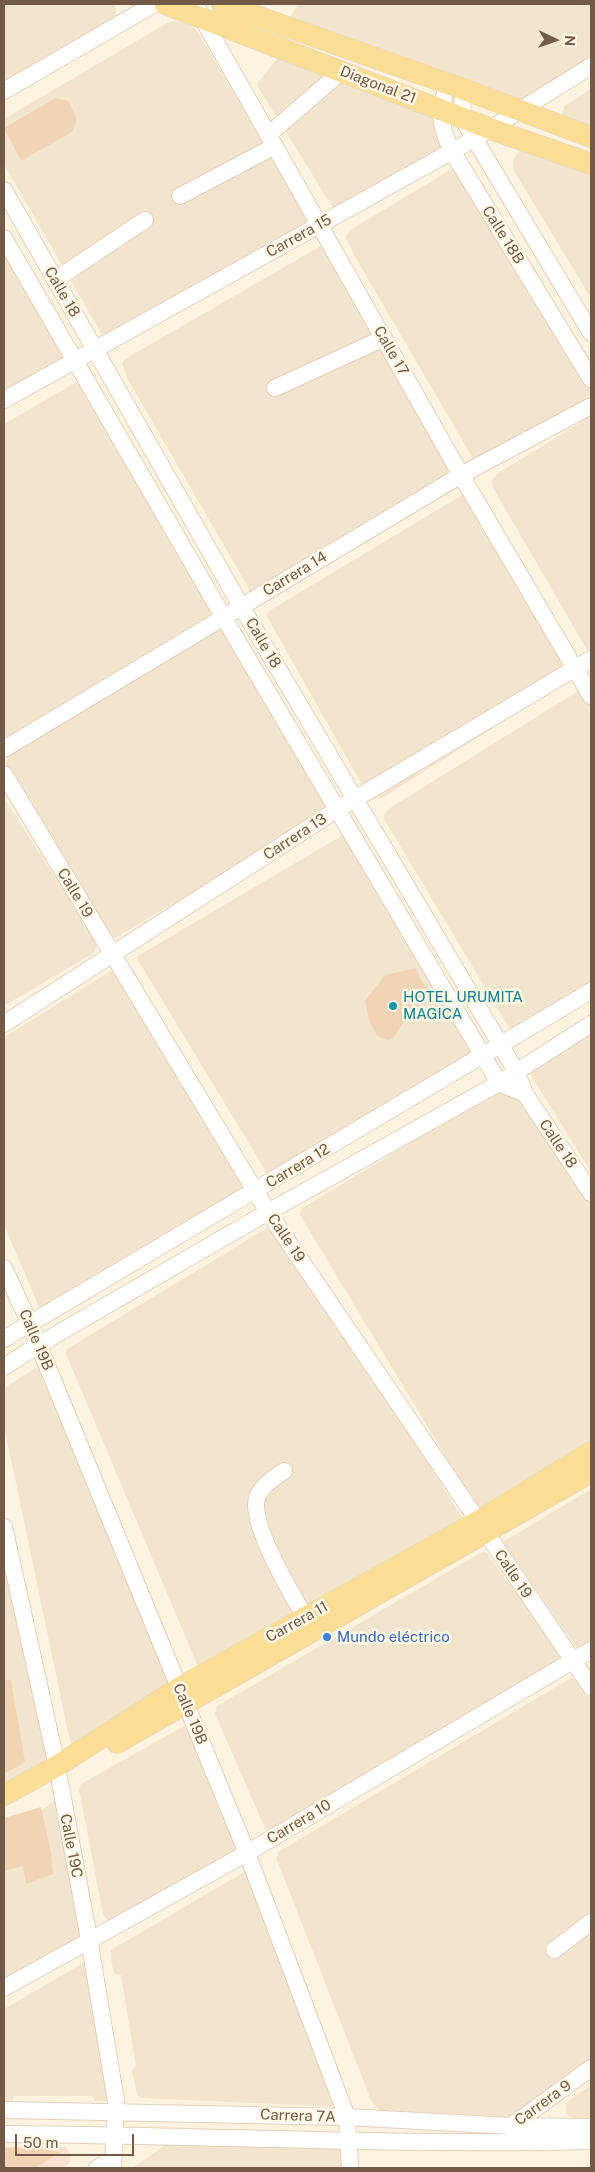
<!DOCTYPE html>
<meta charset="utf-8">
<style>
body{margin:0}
#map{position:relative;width:595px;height:2172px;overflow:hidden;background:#fcf3df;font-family:"Public Sans",sans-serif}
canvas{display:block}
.frame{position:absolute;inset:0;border:5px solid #725a47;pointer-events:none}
.north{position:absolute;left:530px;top:15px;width:50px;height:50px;-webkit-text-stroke:4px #fff7e5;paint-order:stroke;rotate:93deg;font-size:14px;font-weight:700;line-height:20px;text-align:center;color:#725a47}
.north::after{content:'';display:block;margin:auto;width:18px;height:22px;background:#725a47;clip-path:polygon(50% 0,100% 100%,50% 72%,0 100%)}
.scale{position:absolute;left:15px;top:2134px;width:119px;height:22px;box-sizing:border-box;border:2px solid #725a47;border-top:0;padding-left:6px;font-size:15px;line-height:18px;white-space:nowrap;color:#725a47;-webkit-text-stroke:4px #fff7e5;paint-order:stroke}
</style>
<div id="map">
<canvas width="595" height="2172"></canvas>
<div class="frame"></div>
<div class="north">N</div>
<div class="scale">50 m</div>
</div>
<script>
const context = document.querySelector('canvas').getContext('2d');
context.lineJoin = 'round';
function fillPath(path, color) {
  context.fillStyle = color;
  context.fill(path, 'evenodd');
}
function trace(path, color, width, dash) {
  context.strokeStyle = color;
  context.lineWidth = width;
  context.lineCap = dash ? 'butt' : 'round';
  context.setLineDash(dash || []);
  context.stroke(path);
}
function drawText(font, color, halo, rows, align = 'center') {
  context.font = font + ' "Public Sans",sans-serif';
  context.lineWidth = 5;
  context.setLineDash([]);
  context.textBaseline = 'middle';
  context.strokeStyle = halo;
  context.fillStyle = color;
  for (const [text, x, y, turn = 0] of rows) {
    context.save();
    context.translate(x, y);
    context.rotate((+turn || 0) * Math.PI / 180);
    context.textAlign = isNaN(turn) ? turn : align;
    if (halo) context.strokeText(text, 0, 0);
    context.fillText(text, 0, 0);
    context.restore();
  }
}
const residential = new Path2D(`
 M4 4H115L117 19 4 98Z
 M298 4H591V64L526 102 290 18Z
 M176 21 191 25 198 32 309 221 310 225 104 338 4 164V119L167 23Z
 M278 58 429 111 450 145 338 209 333 208 258 87V82Z
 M591 89V132L562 117 564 106Z
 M522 148 591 170V298L514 171 513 164 514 158Z
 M462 163 591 376V395L484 461 475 462 354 255 346 238 347 234 350 230Z
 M4 234 73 354 4 399Z
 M319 247H324L454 470 252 594 127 378 122 363 125 359Z
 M82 379 221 612 4 743V424Z
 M591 416V657L492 486V480L497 474Z
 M462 495H467L571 674 567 681 384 797 374 799 369 797 266 615 269 611Z
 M214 627 221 628 327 801 326 814 115 938 107 936 5 767 9 754Z
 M578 691 583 692 591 705V994L514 1036 384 819V814L390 808Z
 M4 798 98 944 94 953 4 1006Z
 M343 835 486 1049 270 1178 136 957Z
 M119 966 257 1191 43 1316 4 1225V1037Z
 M591 1035V1172L530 1074 538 1067Z
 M506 1085 523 1095 591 1202V1457L482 1517 300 1215 301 1209Z
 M269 1227 284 1232 466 1524 202 1676 66 1354 67 1349Z
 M40 1365 186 1685 72 1751 4 1426V1388Z
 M591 1489V1646L580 1653 503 1542Z
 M4 1523 53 1767 4 1801Z
 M482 1552 487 1553 565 1660 267 1833 215 1714 217 1706Z
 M571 1678 578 1679 591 1698V2063L515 2117 381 2110 376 2107 371 2100 277 1860 278 1852Z
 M191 1722 248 1845 110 1924 103 1914 79 1789 81 1784Z
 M56 1800 89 1939 4 1990V1836Z
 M251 1868 343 2107 141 2098 137 2095 132 2070 136 2066 121 1975 114 1974 110 1955 111 1950Z
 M85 1962 112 2098 107 2101H95L92 2096H13V2102H4V2009Z
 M591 2085V2119H577L566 2114V2103Z
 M165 2145 354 2148 358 2151V2168H132Z`);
const commercial = new Path2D(`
 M4 2147H66L71 2157 70 2162 64 2168H4Z`);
const building = new Path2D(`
 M56 98 68 101 77 119 72 132 21 161 4 128Z
 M415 968 430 996 427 1003 413 1008 393 1038 388 1040 377 1036 369 1020 365 1001 385 975Z
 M4 1680H11L25 1762 4 1774Z
 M41 1807 51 1853 53 1874 26 1884 23 1866 4 1871V1818Z
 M4 2148 38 2149 61 2152 35 2168H4Z`);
const minor = new Path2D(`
 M196 4 201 16 461 475 591 696
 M447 84C440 114 438 123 452 151L591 379
 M463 89 462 118 591 333
 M4 91 154 4
 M268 135 342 71
 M4 190 241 606 516 1071 525 1094 591 1193
 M180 196 275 146
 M4 238 224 618 499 1083 525 1094
 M55 280 145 220
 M275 388 384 338
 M4 400 474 139 591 66
 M4 749 461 475 591 406
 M4 774 268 1212 591 1687
 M4 1024 338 809 591 659
 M4 1268 30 1324 247 1853 347 2117 350 2168
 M4 1339 591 991
 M4 1367 38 1345 268 1212 499 1083 591 1024
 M284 1471C274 1478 261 1486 257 1498 249 1525 296 1602 311 1627
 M4 1527 57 1766 89 1939 116 2101 113 2168
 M554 1950 591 1922
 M4 1988 247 1853 591 1650
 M4 2110 347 2117 511 2126 591 2127
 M510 2127 591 2068
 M4 2134C200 2135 395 2146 591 2141
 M97 2168 113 2159`);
const major = new Path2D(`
 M165 4 491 129 591 164
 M222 4 463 89 591 137
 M117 1743 591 1472
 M4 1795 57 1766 179 1688 477 1522 591 1452`);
const markers = [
 [393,1006,5,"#0f9aa8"],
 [327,1637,5,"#3f7fe0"]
];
const streetNames = [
 ["Diagonal 21",378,85,21],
 ["Calle 18B",503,235,58],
 ["Carrera 15",299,236,-29],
 ["Calle 18",62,292,60],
 ["Calle 17",391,351,60],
 ["Carrera 14",295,574,-31],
 ["Calle 18",263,643,60],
 ["Carrera 13",295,837,-33],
 ["Calle 19",75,893,59],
 ["Calle 18",558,1144,56],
 ["Carrera 12",298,1166,-31],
 ["Calle 19",286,1238,56],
 ["Calle 19B",36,1340,67],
 ["Calle 19",513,1574,56],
 ["Carrera 11",297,1622,-29],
 ["Calle 19B",190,1714,67],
 ["Carrera 10",299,1822,-31],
 ["Calle 19C",71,1846,79],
 ["Carrera 9",543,2103,-36],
 ["Carrera 7A",298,2116,2]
];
const cultureNames = [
 ["HOTEL URUMITA",403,997],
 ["MAGICA",403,1014]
];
const shopNames = [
 ["Mundo eléctrico",337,1637]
];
fillPath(residential, '#f3e5cd');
fillPath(commercial, '#fde2d2');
fillPath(building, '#f1d3b6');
trace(minor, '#e0cfbb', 18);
trace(major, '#ddd7d3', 22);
trace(minor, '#fff', 16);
trace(major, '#fbde96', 21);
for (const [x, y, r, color] of markers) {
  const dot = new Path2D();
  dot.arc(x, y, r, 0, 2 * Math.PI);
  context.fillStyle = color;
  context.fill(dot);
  trace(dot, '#fff7e5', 2);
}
drawText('15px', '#725a47', '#fff7e5', streetNames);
drawText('15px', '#0d838f', '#fff7e5', cultureNames, 'left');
drawText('15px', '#366cbe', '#fff7e5', shopNames, 'left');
</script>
